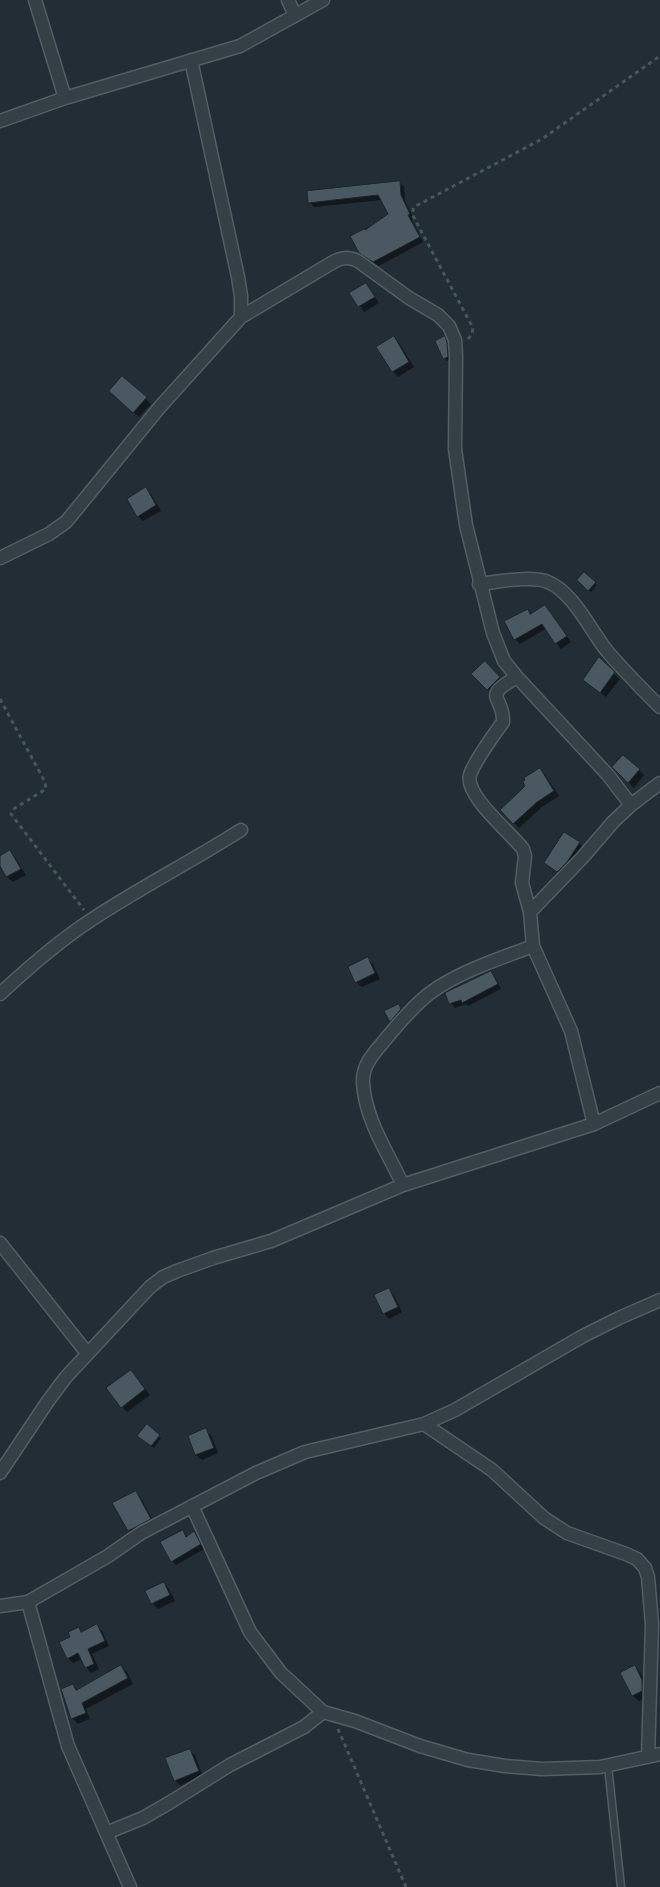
<!DOCTYPE html>
<style>
body{margin:0}
canvas{display:block;background:#222d35}
</style>
<canvas width="660" height="1887"></canvas>
<script>
const context = document.querySelector('canvas').getContext('2d');
context.lineJoin = 'round';
function fillPath(path, color) {
  context.fillStyle = color;
  context.fill(path, 'evenodd');
}
function trace(path, color, width, dash) {
  context.strokeStyle = color;
  context.lineWidth = width;
  context.lineCap = dash ? 'butt' : 'round';
  context.setLineDash(dash || []);
  context.stroke(path);
}
const shadow = new Path2D(`
 M399 182 404 187 405 201 414 219 412 220 423 242 379 266 366 257 352 236 390 215 382 200 314 207 310 202Z
 M366 284 379 303 364 312 351 293Z
 M394 338 399 343 414 367 398 377 393 372Z
 M444 338 449 345 450 359 447 361 444 358Z
 M122 377 151 404 139 417 116 396Z
 M146 489 151 494 161 511 143 521 138 516Z
 M585 573 597 585 591 592 578 580Z
 M545 607 571 642 561 649 546 629 520 644 515 639 527 610 532 614Z
 M599 659 620 679 606 697 584 680Z
 M485 663 504 683 493 694 473 674Z
 M614 767 639 770 644 775 634 788Z
 M540 770 545 775 559 796 542 807 519 828 502 811 527 786Z
 M579 843 584 848 563 876 546 863Z
 M10 852 15 857 26 875 13 882 7 877 0 864V857Z
 M368 959 373 964 380 979 362 987 356 982Z
 M490 972 495 977 501 989 468 1006 466 1004 455 1008 451 1003Z
 M398 1005 403 1012 393 1023 391 1021Z
 M388 1289 394 1295 402 1312 389 1319 384 1313Z
 M136 1377 150 1395 127 1412 122 1407Z
 M205 1430 211 1435 218 1453 202 1460 196 1455 189 1436Z
 M159 1436 161 1438 154 1448 141 1438Z
 M136 1492 141 1498 155 1524 134 1536 129 1530Z
 M183 1532 187 1537 194 1533 204 1549 176 1565 172 1561Z
 M163 1583 169 1589 175 1601 158 1609 152 1603 147 1591Z
 M97 1626 102 1631 109 1646 92 1654 99 1669 91 1673 86 1667 82 1659 73 1663 68 1658 71 1638 78 1629 82 1633Z
 M121 1666 127 1672 133 1684 86 1709 90 1719 78 1724 73 1719 62 1690 73 1685 78 1690Z
 M634 1667 640 1672 647 1686V1697L639 1701 633 1696 621 1674Z
 M189 1750 195 1755 203 1777 180 1785 175 1780Z`);
const building = new Path2D(`
 M400 181 401 195 410 214 408 215 420 237 373 262 359 253 350 236 364 229 365 230 388 214 378 195 308 203 307 191Z
 M366 283 375 297 358 307 349 293Z
 M394 336 409 362 392 372 376 347Z
 M445 336 447 342 448 357 443 359 435 341Z
 M122 376 147 397 133 413 109 391Z
 M146 487 156 505 137 517 127 499Z
 M584 572 596 582 588 591 577 580Z
 M545 605 567 636 555 644 542 624 514 640 504 621 528 609 530 614Z
 M599 657 615 672 600 693 583 680Z
 M485 661 500 677 487 690 471 674Z
 M623 755 640 769 628 783 612 767Z
 M540 768 554 791 537 802 513 824 500 810 525 786 523 782 525 780 524 778Z
 M564 832 580 842 567 862 557 872 544 863Z
 M10 850 21 869 6 877 0 866V856Z
 M368 957 375 973 355 983 348 967Z
 M491 971 498 984 462 1003 461 1000 449 1004 445 993Z
 M399 1004 401 1009 390 1022 384 1011Z
 M389 1288 398 1307 383 1314 374 1295Z
 M131 1370 145 1389 121 1408 106 1388Z
 M147 1424 160 1435 151 1446 137 1436Z
 M206 1428 214 1448 195 1455 188 1436Z
 M136 1491 151 1519 128 1531 112 1503Z
 M183 1530 186 1537 194 1531 201 1544 171 1562 160 1542Z
 M164 1582 170 1595 151 1604 145 1591Z
 M97 1624 105 1641 88 1649 94 1664 85 1668 78 1653 67 1659 59 1642 70 1637 68 1632 79 1627 81 1632Z
 M121 1665 128 1678 82 1703 86 1713 71 1719 61 1689 73 1684 76 1690Z
 M635 1665 642 1680V1691L632 1696 620 1673Z
 M190 1749 199 1771 174 1781 165 1758Z`);
const path = new Path2D(`
 M468 339 472 334 473 328 412 214 414 207 542 139 660 56
 M0 699 45 782 46 789 15 808 12 811 11 814 84 910
 M338 1729 406 1887`);
const service = new Path2D(`
 M608 1766 621 1887`);
const minor = new Path2D(`
 M35 0 65 98
 M288 0 295 15
 M0 121 65 98 240 46 323 0
 M241 317 335 261C344 257 349 257 358 261L409 298 438 315 449 326 455 340 456 356 455 449 466 525 493 633 504 661 517 677 608 775 631 805
 M0 558 49 534 66 522 159 408 241 317V296L238 277 191 60
 M479 584C497 582 532 575 548 582 574 593 590 630 607 651 624 671 642 689 660 707
 M517 677C480 698 504 695 503 722 495 733 474 762 470 775 464 795 511 833 523 849L525 856 522 883 530 912 533 946 571 1031 594 1124
 M530 912 582 858 613 822 631 805 660 783
 M0 994C29 967 59 941 91 920 140 888 192 861 241 830
 M403 1185C388 1153 365 1119 363 1083 362 1065 374 1053 385 1040 398 1024 413 1006 430 993 460 971 499 959 533 946
 M0 1243 87 1353
 M424 1424 492 1470 544 1518 567 1533 626 1554 637 1559 645 1568 648 1577 652 1624 648 1757
 M0 1473 48 1401 66 1377 150 1287 163 1277 177 1271 213 1258 271 1241 403 1185 594 1124 660 1093
 M192 1506 250 1632 281 1673 323 1712 355 1721 420 1746 468 1760 505 1766 542 1769 600 1767 660 1754
 M28 1602 68 1746 130 1887
 M0 1606 28 1602 108 1556 141 1533 256 1473 305 1452 424 1424 455 1410 583 1336 619 1318 660 1300
 M106 1833 143 1818 169 1803 230 1765 304 1727 323 1712`);
fillPath(shadow, '#0007');
fillPath(building, '#4a5861');
trace(building, '#1c262d', 1);
trace(service, '#525d64', 9);
trace(minor, '#525d64', 15);
trace(path, '#455857', 3, [4, 4]);
trace(service, '#353f46', 6);
trace(minor, '#353f46', 12);
</script>
